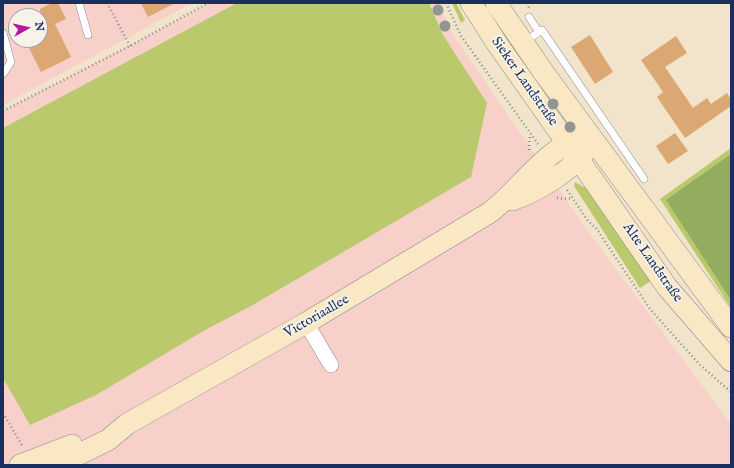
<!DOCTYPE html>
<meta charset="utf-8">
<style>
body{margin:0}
#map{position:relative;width:734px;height:468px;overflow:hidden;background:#f2e4ca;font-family:"IM FELL English",serif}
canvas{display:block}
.frame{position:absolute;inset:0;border:4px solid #1b2f5e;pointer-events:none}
.north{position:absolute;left:8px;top:8px;width:40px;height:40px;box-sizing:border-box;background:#f7f3e8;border:1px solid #9fa5b1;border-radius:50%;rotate:82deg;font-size:11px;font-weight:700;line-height:16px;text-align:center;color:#1b2f5e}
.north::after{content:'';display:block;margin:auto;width:14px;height:18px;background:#b5179e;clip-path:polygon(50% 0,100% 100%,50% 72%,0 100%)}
</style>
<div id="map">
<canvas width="734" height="468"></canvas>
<div class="frame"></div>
<div class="north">N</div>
</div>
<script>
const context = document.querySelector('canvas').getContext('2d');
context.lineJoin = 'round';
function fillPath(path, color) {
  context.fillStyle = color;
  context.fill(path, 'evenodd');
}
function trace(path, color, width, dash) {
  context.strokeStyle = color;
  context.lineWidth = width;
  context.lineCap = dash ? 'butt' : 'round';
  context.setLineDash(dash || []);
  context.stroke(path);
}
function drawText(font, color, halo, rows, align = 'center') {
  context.font = font + ' "IM FELL English",serif';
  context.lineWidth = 3.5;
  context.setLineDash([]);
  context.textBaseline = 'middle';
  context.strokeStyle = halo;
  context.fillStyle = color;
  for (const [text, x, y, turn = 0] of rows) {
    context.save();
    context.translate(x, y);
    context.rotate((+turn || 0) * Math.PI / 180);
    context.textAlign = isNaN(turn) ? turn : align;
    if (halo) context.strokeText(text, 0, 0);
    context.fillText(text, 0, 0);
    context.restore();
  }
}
const built = new Path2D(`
 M3 3H192L3 105ZM16 16H40V40H16Z
 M210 3H439L454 36 589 233 731 424V465H3V111Z`);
const green = new Path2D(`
 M237 3H429L443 35 487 103 471 177 251 306 205 330 96 395 30 425 3 378V128Z
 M452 3H456L465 20 461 23Z
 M731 148V308L660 199Z
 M575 182 592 192 651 281 640 288 574 186Z`);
const forest = new Path2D(`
 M731 154V300L666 200Z`);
const building = new Path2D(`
 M52 3H58L66 19 55 24 71 57 41 72 25 40H40V9Z
 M141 3H175L148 17Z
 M590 35 613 72 595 84 571 47Z
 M676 36 687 53 665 67 693 108 707 98 711 104 727 93 731 99V106L685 138 657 97 663 92 641 60Z
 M675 133 688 151 668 164 656 146Z`);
const path = new Path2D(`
 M107 3 130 46
 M446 3 461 36 538 144
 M527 3 529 8
 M3 111 130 46 208 3
 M529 150 530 135
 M567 190 588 221 596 228 650 309 699 364 731 392
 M557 198 567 199 572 198
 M3 413 22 445`);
const lane = new Path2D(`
 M79 3 88 35
 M529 17 539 32
 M3 33 11 62 3 74
 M524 42 542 30 644 179`);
const street = new Path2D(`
 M306 323 331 365`);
const secondary = new Path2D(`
 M471 3 498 45 598 187 667 287 731 361
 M496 3 544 73 731 327
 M512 200C536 192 573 170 587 149
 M20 465 72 445
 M57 465 108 440 127 424 306 323 489 213C519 192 553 136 592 138`);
const trees = [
 [438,10],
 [445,26],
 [553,104],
 [570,127]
];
const streetNames = [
 ["Sieker Landstraße",524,82,55],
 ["Alte Landstraße",652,263,55],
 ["Victoriaallee",317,317,-30]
];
fillPath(built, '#f7d1c9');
fillPath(green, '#b9c96c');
fillPath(forest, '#92ad60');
fillPath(building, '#dba772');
trace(lane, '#868a94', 8);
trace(street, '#868a94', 16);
trace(secondary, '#868a94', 22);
trace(path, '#868a94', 2.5, [1, 3]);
trace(lane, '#fff', 7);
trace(street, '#fff', 15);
trace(secondary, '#fae7c3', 21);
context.fillStyle = '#919691';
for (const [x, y] of trees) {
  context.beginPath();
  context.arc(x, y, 5.5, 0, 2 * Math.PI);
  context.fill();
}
drawText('14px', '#1b2f5e', '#f7f3e8', streetNames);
</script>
